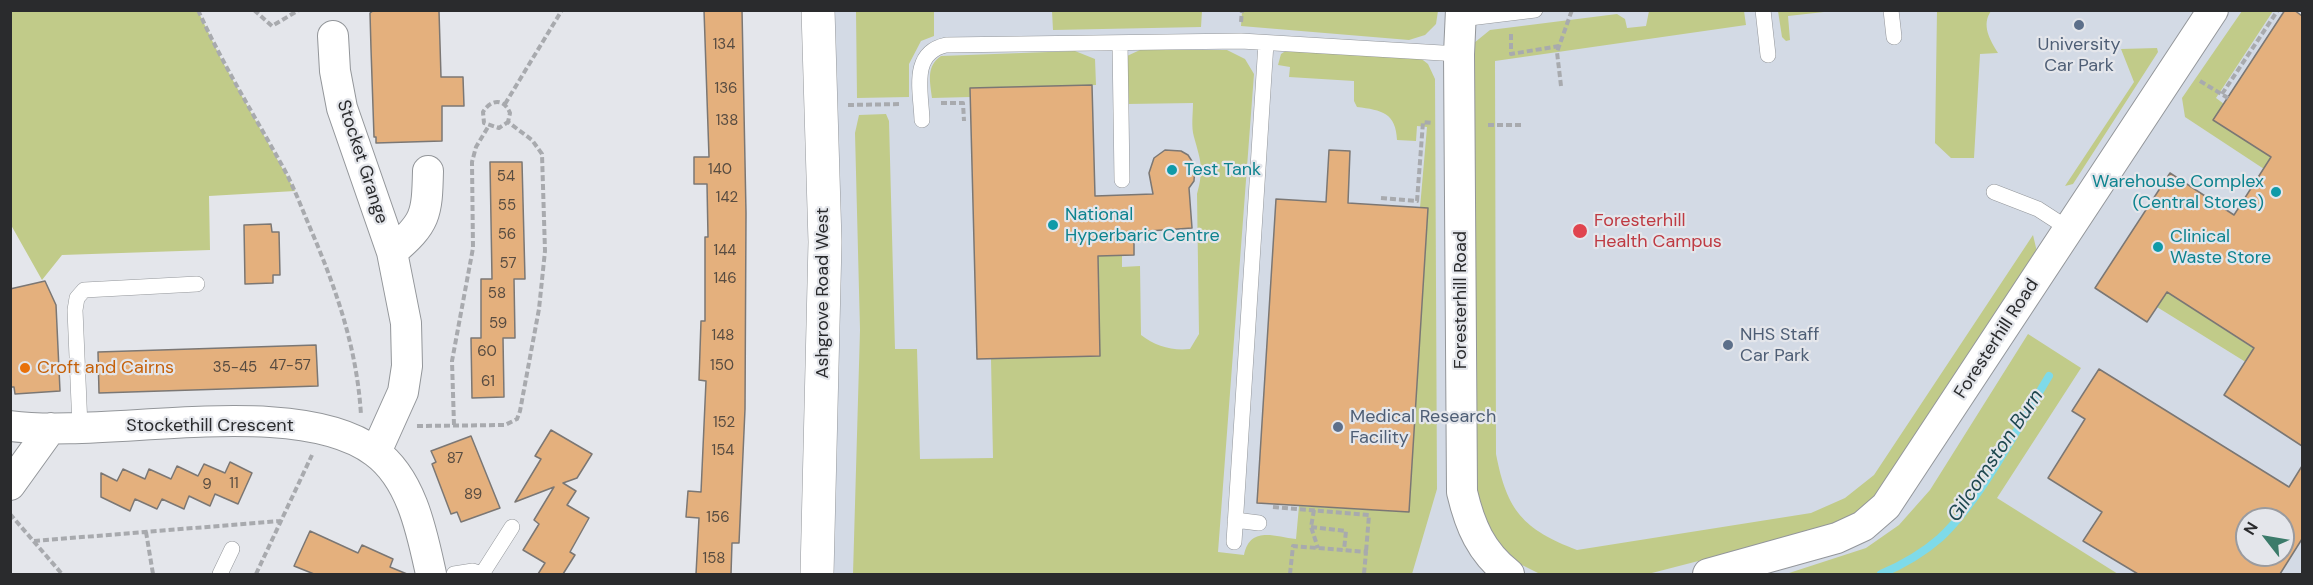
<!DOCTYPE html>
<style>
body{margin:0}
#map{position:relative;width:2313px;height:585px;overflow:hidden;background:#e4e6eb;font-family:"DM Sans",sans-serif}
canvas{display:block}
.frame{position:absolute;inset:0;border:12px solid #2a2b2d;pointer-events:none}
.north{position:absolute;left:2235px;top:507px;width:60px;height:60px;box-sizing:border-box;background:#e4e6eb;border:2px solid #9a9b9f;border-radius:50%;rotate:301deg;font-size:16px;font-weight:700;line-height:24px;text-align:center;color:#2a2b2d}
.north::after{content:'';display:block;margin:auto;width:21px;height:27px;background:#3b7b6a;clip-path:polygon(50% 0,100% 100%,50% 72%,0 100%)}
</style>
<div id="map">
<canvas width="2313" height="585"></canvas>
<div class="frame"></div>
<div class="north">N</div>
</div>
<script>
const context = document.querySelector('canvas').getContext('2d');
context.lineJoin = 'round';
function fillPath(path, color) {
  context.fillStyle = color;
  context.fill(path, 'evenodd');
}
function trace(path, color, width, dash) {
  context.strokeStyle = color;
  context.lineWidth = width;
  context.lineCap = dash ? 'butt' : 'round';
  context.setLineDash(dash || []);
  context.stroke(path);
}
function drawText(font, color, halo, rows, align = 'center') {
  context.font = font + ' "DM Sans",sans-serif';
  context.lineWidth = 4.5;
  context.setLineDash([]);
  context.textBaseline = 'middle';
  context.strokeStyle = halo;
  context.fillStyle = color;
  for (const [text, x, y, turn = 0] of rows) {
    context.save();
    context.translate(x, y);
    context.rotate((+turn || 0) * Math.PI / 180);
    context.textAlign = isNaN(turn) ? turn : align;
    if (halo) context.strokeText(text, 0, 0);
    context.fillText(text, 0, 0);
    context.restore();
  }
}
const built = new Path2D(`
 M818 11H2302V574H817ZM2247 519H2283V555H2247Z`);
const green = new Path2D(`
 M10 11H198L221 59 295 191 209 196 210 250 62 255 42 280 11 225Z
 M856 11H934V36L921 41 909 64V97L857 98Z
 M1052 11H1202L1201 27 1053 30Z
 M1242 11V10L1438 11 1436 24 1425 35 1409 40 1241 26Z
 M1649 11H1744L1746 25 1495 61 1496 454C1507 511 1523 529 1577 550L1811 513 1845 498 1874 475 2033 235 2037 252 1876 496 1857 515 1834 526 1648 574H1540L1520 564 1489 533 1477 497 1474 43 1490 30 1617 14 1625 19 1627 28 1646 26Z
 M1778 11 1779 10 1833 11 1788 16 1790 40 1786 41 1782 37Z
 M1937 11H1991C1981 25 1990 40 1998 53L1980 54 1974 158H1951L1935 143Z
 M2242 11H2273L2216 98 2224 104 2214 120 2271 157 2264 169 2185 117 2182 98Z
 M1290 48 1419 57 1428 64 1435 79 1437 489 1412 574H853L860 330 855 133 859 115 886 114 889 121 895 349H917L920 459 993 458 991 359 1100 355 1098 256 1122 255V267L1140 266 1141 335C1155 346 1172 351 1190 349L1199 334 1197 194C1204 169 1201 162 1194 137 1191 127 1193 114 1193 103L1127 104V56L1140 50H1227L1245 59 1254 74 1218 552 1244 555C1250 526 1273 536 1296 539L1299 506 1409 512 1428 209 1420 208 1427 127 1417 126 1416 141 1397 140C1396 113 1382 110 1357 107L1354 101V81L1289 77 1290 67 1278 65 1281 54Z
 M2157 48 2158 52 2073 184 2065 186 2134 82 2121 49Z
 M1075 51 1095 59 1096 85 970 88V97L932 98C930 81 926 66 941 56Z
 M2222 207 2234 215 2179 300 2302 380V397L2157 307Z
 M2028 334 2081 368 1997 498 2118 574H1786L1866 548 1899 525 1930 490Z`);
const stream = new Path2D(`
 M1881 574C1902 565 1923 553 1940 538 1981 500 2019 425 2049 376`);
const building = new Path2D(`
 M704 10H742L746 213 745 409 739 543H732L731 574H696L699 518 686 517 688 491 701 492 706 381 699 380 701 321H705V237H708L707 184H694V157H709Z
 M2285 10H2294L2302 16V446L2224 395 2254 348 2167 292 2147 322 2095 288 2170 173 2234 215 2271 157 2213 120Z
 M373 11H439L441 77H463L464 106H442V141L376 143V137H374L371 49 370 13Z
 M1092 85 1095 196 1153 194 1149 173 1154 158 1165 150 1181 151 1188 155 1195 166 1194 181 1189 188 1192 228 1134 232V255L1098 256 1100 356 977 359 970 88Z
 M1329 150 1350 151 1348 203 1428 208 1409 512 1257 503 1276 199 1326 202Z
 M490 162H522L525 279H514L515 338H503L504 397 472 398 471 338H481V279H492Z
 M271 224 272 232H279L280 275H273V283L245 284 244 225Z
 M45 281 56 305 60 391 15 394 14 387H10V289Z
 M316 345 318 386 99 393 98 352Z
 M2099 369 2289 487 2302 466V539L2280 574H2138L2083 541 2102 512 2048 478 2085 419 2072 411ZM2247 519H2283V555H2247Z
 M551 430 592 454 577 478 563 483 576 491 567 505 589 518 570 552 575 555 563 574H538L545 563 523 550 539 524 534 520 554 487 515 502 541 459 535 456Z
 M471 436 500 508 461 522 457 512 451 514 432 464 436 462 431 451Z
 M230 462 252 473 238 504 215 494 210 506 189 496 184 509 162 499 157 509 135 499 130 511 101 497V473L117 481 123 469 145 479 149 469 171 479 177 466 198 476 204 464 225 473Z
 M310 531 358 553 362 545 393 559 390 567 407 574H314L294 566Z`);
const path = new Path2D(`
 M198 10C223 65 254 115 283 167 294 187 302 209 311 230 337 291 357 349 361 415
 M254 10 272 26 299 10
 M1241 22 1242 10
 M1511 34V54L1559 46
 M2200 81 2228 98
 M1561 86 1557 52 1572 10
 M2222 94 2278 10
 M941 103H963L964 121
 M505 104 562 10
 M848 105 901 104
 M1488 125H1523
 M1381 198 1417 201 1423 122 1432 123
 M454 425 452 361 473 248 472 162 476 147 488 127
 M417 426 505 425 517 419 520 411 539 309 545 251 542 154 532 140 508 122 510 113C504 98 491 99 483 112L484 123 499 128 508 122
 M1273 507 1369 515 1366 552
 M1314 510 1311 527 1318 548
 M10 514 62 574
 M1311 527 1346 531 1344 550
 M146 532 153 574
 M34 541 280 521
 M256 574 312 455
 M1290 574 1293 546 1366 552 1364 574`);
const lane = new Path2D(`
 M1763 10 1768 55
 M1891 10 1894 37
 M1461 19 1535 10
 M1120 43 1122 180
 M922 120C921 91 910 53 946 45L1241 41 1459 54
 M1994 192 2038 209 2069 229
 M80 427 75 310 77 298 84 290 197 284
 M1235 520 1259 523
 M1234 542 1266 43
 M220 574 232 549
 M454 574 473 571 482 574
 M482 574 512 527`);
const street = new Path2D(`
 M1461 10 1459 54 1462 492C1470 526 1481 552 1509 574
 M333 36 335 71 342 108 392 252 406 323 407 366 403 392 376 452
 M392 252C426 223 427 215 428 171
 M10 426C108 439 296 393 375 452 412 479 422 533 431 574
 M10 485 51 428
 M1708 574 1837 538 1863 526 1886 506 2213 10`);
const secondary = new Path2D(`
 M817 574 825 242 818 10`);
const markers = [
 [2079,25,6,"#5c6f8a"],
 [1172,170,6,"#0f9aa8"],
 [2276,192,6,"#0f9aa8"],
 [1053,225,6,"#0f9aa8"],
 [1580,231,8,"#e0444e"],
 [2158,247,6,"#0f9aa8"],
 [1728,345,6,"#5c6f8a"],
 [25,368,6,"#e8710a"],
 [1338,427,6,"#5c6f8a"]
];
const numberNames = [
 ["134",724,45],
 ["136",726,89],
 ["138",727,121],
 ["140",720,170],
 ["54",506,177],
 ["142",727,198],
 ["55",507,206],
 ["56",507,235],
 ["144",725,251],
 ["57",508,264],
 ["146",725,279],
 ["58",497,294],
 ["59",498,324],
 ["148",723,336],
 ["60",487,352],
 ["47-57",290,366],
 ["150",722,366],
 ["35-45",235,368],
 ["61",488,382],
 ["152",724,423],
 ["154",723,451],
 ["87",455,459],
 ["11",234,484],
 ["9",207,485],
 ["89",473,495],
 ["156",718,518],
 ["158",714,559]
];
const serviceNames = [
 ["University",2079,45,"center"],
 ["Car Park",2079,66,"center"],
 ["NHS Staff",1740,335],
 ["Car Park",1740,356],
 ["Medical Research",1350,417],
 ["Facility",1350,438]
];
const streetNames = [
 ["Stocket Grange",362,162,72],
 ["Ashgrove Road West",823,293,-90],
 ["Foresterhill Road",1461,300,-90],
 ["Foresterhill Road",1997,339,-57],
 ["Stockethill Crescent",210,426]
];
const cultureNames = [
 ["Test Tank",1184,170],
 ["Warehouse Complex",2264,182,"right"],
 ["(Central Stores)",2264,203,"right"],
 ["National",1065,215],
 ["Hyperbaric Centre",1065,236],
 ["Clinical",2170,237],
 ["Waste Store",2170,258]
];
const healthNames = [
 ["Foresterhill",1594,221],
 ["Health Campus",1594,242]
];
const foodNames = [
 ["Croft and Cairns",37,368]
];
const waterNames = [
 ["Gilcomston Burn",1996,456,-56]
];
fillPath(built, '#d3dae5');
fillPath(green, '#c1cb89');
trace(stream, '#7edae9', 8);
fillPath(building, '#e4b07d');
trace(building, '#7b7774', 1.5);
trace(lane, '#93969a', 16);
trace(street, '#93969a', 32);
trace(secondary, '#93969a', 34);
trace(path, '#a8aaae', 4, [6, 3]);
trace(lane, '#fff', 15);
trace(street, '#fff', 30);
trace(secondary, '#fff', 33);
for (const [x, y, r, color] of markers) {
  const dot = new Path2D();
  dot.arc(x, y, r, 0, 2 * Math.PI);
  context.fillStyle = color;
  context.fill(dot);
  trace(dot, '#e4e6eb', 2);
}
drawText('15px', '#584c41', null, numberNames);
drawText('18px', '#4e5e75', '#e4e6eb', serviceNames, 'left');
drawText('18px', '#2a2b2d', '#e4e6eb', streetNames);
drawText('18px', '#0d838f', '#e4e6eb', cultureNames, 'left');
drawText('18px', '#be3a42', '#e4e6eb', healthNames, 'left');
drawText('18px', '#c56008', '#e4e6eb', foodNames, 'left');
drawText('italic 20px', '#1e484f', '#e4e6eb', waterNames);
</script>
